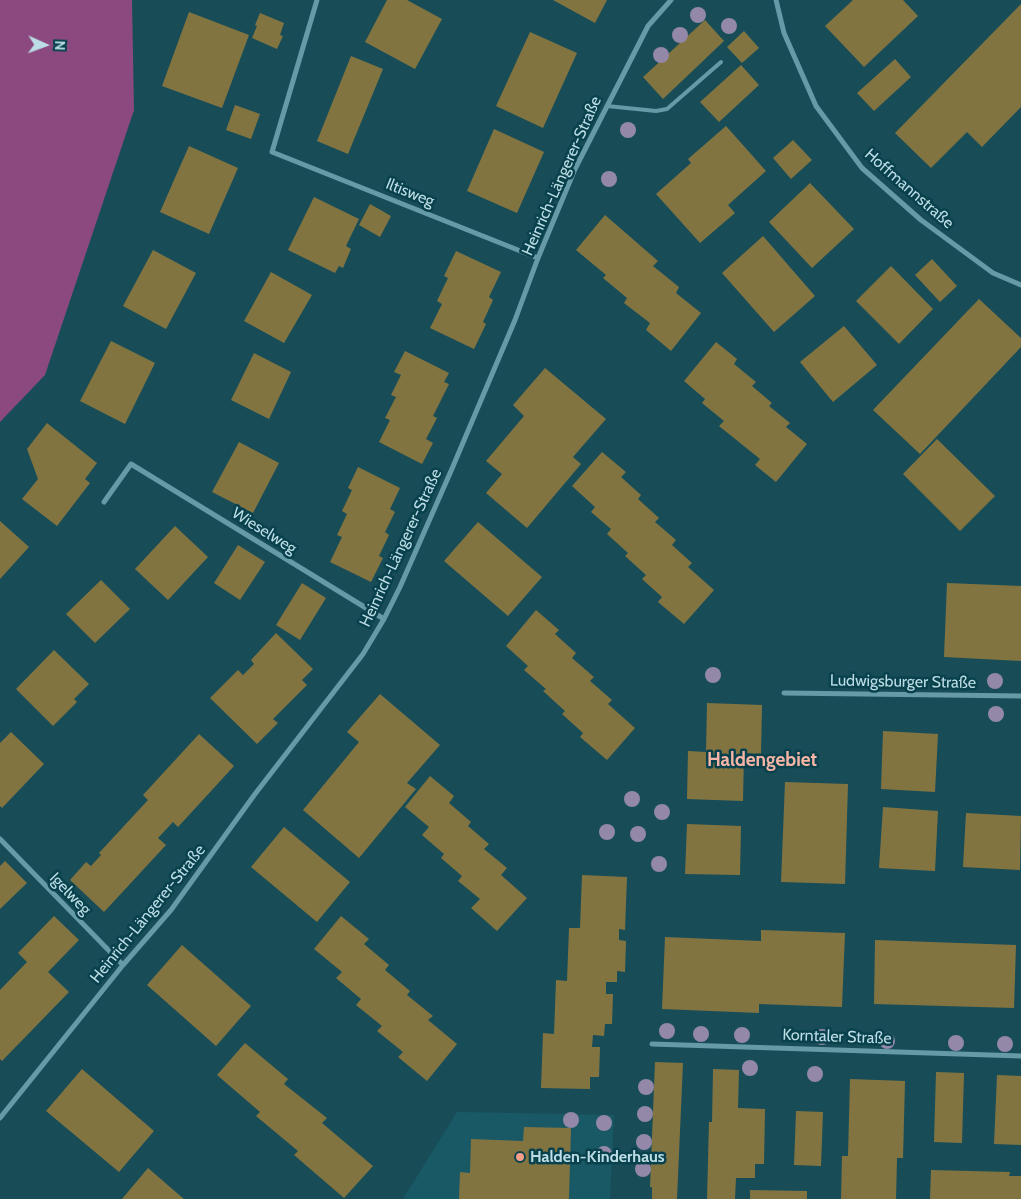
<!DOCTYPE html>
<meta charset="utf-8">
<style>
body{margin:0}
#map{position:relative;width:1021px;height:1199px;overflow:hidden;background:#184d58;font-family:Cabin,sans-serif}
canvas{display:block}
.north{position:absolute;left:20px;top:20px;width:50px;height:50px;-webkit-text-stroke:4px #09424d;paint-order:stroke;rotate:92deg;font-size:14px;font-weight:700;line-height:20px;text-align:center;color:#bcdde5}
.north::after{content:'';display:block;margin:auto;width:18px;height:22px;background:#bcdde5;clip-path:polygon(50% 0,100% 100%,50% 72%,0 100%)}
</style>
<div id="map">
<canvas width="1021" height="1199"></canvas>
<div class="north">N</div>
</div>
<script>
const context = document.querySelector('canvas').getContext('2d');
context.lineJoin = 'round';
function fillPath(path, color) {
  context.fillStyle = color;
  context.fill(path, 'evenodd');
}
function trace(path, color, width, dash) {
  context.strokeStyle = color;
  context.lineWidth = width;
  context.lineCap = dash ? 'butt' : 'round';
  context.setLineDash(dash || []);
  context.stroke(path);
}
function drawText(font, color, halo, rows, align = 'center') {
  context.font = font + ' Cabin,sans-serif';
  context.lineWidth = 5;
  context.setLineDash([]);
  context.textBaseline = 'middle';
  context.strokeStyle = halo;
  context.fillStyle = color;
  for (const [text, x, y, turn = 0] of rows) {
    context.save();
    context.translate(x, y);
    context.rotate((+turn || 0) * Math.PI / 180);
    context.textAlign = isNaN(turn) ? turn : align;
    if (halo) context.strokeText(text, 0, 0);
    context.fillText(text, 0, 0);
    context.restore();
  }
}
const built = new Path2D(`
 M457 1112 614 1115 610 1199H403Z`);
const green = new Path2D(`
 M0 0H132L134 110 45 375 0 422Z`);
const building = new Path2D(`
 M387 0H407L442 19 415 69 365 42Z
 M553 0H607L595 23Z
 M853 0H903L918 16 864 67 825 26Z
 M1021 4V107L982 147 967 132 931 168 895 133Z
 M189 12 249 35 222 108 162 86Z
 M260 13 284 23 280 35 283 36 277 49 252 38 257 26 255 25Z
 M705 20 724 41 663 99 643 77Z
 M744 31 759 48 742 63 727 47Z
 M530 32 577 53 543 128 496 106Z
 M351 56 383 69 348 154 317 141Z
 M895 59 911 77 874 111 857 93Z
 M741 65 759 85 719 122 700 102Z
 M235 105 260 114 251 139 226 130Z
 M726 126 766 171 728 205 735 213 700 243 656 194 691 163 688 159Z
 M494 129 544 152 517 213 467 191Z
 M793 140 812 160 791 179 773 158Z
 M189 146 238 168 209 234 160 212Z
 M810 183 854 229 812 268 769 222Z
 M314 197 359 219 346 246 351 249 343 268 339 266 335 273 288 250Z
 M370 204 391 216 380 237 359 225Z
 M605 215 658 261 653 266 679 287 676 293 701 313 671 351 646 330 650 323 624 303 627 298 603 278 606 275 576 250Z
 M763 236 815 296 774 332 722 273Z
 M153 250 196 273 166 329 123 306Z
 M456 251 501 272 489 297 493 300 483 322 486 324 474 349 430 328 442 304 437 301 448 278 444 276Z
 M932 259 957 286 940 302 915 275Z
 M891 266 933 309 899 344 856 301Z
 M271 272 312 295 284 343 244 321Z
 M979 299 1021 338V347L920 454 873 410Z
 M844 326 877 365 833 402 800 362Z
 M111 341 155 363 125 424 80 401Z
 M716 342 737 359 734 364 756 382 752 386 772 403 769 406 790 423 786 427 807 444 776 482 755 465 760 459 719 426 724 421 702 403 705 399 684 381Z
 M405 351 449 373 444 382 449 384 433 416 437 418 426 439 433 443 422 464 379 442 390 420 385 418 396 397 391 395 401 375 394 372Z
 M254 353 291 372 269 419 231 400Z
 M545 368 606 419 573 457 581 464 527 528 486 493 502 474 486 461 524 416 513 405Z
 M47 423 97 463 85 479 90 483 57 526 22 499 38 479 27 449Z
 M937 439 995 496 960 531 903 474Z
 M239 442 279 463 253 513 212 492Z
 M602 452 626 472 621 477 641 495 638 499 659 518 655 522 676 540 672 545 692 563 688 567 714 590 684 624 658 602 662 597 642 579 646 575 625 556 628 553 607 534 611 529 591 512 595 507 572 486Z
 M358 467 400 488 390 509 395 512 385 532 389 535 379 556 383 558 371 582 330 562 342 537 337 535 347 514 342 511 352 490 348 488Z
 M0 521 29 547 0 579Z
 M478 522 542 577 508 616 444 561Z
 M175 526 208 557 168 600 135 569Z
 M238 545 265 562 240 600 214 583Z
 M101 580 130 609 95 643 66 614Z
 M302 583 326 598 300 640 276 625Z
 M947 583 1021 586V661L944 657Z
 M536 610 559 630 555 634 576 653 572 658 594 677 590 681 612 700 608 704 635 728 607 760 580 737 583 733 562 714 565 711 543 691 546 689 524 670 528 666 506 646Z
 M276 633 313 669 302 680 307 685 273 719 278 723 257 744 210 698 238 670 243 675 254 664 251 660Z
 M54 650 89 684 74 699 77 702 53 726 16 689Z
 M380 694 440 745 407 783 416 789 359 858 303 810 359 742 347 732Z
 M707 703 762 705 761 754 744 753 743 801 687 799 688 751 706 752Z
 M883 731 938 734 935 792 881 789Z
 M11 732 44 764 2 808 0 806V743Z
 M199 734 234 766 178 827 173 822 158 838 166 845 104 912 70 880 86 862 91 866 101 855 99 853 148 800 143 795Z
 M430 776 454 796 449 803 471 822 468 826 489 844 484 849 507 868 501 875 527 898 497 931 471 908 480 899 458 881 462 876 441 858 444 854 422 835 429 827 405 807Z
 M785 782 848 784 845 884 781 882Z
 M883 807 938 811 935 871 879 868Z
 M966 813 1021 816 1020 870 963 867Z
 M687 824 741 826 740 875 685 874Z
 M284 827 350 882 317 922 251 867Z
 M5 861 27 883 0 909V866Z
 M582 875 627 877 625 930 619 929V940L626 941 625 972 617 971V982H606V994H613L612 1024H605L604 1036 593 1035 592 1047H600L599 1077H590V1089L541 1088 543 1033 554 1034 556 980 567 981 569 928H580Z
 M54 916 79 940 48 972 69 992 2 1061 0 1059V990L27 962 18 953Z
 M341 916 369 939 364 944 389 965 385 970 410 991 407 995 433 1016 428 1020 457 1044 427 1081 398 1057 403 1052 377 1031 382 1026 356 1005 361 999 336 978 342 972 314 949Z
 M761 930 845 933 842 1007 759 1004V1013L662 1009 665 937 761 941Z
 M875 940 1016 945 1014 1008 874 1004Z
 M182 945 251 1006 216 1046 147 985Z
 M245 1043 288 1079 284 1084 327 1118 322 1123 373 1166 344 1198 294 1155 298 1151 256 1116 260 1112 217 1075Z
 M655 1062 683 1063 677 1199H652V1187H650Z
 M82 1069 154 1131 119 1172 46 1111Z
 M713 1069 739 1070 738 1108 765 1109 764 1164H755V1178H736L735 1199H707L709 1122H712Z
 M936 1072 964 1073 962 1143 934 1142Z
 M997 1075 1021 1076V1145L994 1144Z
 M850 1079 905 1081 903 1158H897L896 1199H841L842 1156H848Z
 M796 1111 823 1112 821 1166 794 1165Z
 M524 1127 571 1128 569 1199H459L460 1172 470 1173 471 1139 523 1141Z
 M148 1168 170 1187 184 1199H122Z
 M931 1170 1010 1172 1009 1176H1021V1199H930Z
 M750 1190 807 1191V1199H750Z`);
const service = new Path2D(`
 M607 106 656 111 667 109 721 62`);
const minor = new Path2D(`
 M317 0 272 152 538 258
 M776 0 784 33 816 106 862 168 921 220 993 273 1021 285
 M104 502 131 464 384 619
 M784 693 1021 696
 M0 839 123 965
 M652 1044 1021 1056
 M0 1118 123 965 171 910 255 794 363 654 384 619 400 587 451 471 515 320 538 258 575 169 648 26 671 0`);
const trees = [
 [698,15],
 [729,26],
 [680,35],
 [661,55],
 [628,130],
 [609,179],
 [713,675],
 [995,681],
 [996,714],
 [632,799],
 [662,812],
 [607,832],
 [638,834],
 [659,864],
 [667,1031],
 [701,1034],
 [742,1035],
 [822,1037],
 [887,1041],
 [956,1043],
 [1005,1044],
 [750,1068],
 [815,1074],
 [646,1087],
 [645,1114],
 [571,1120],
 [604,1123],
 [644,1142],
 [604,1154],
 [643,1169]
];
const markers = [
 [520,1157,5,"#f49e89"]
];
const streetNames = [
 ["Heinrich-Längerer-Straße",562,176,-66],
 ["Hoffmannstraße",909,189,41],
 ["Iltisweg",410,193,22],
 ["Wieselweg",264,531,32],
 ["Heinrich-Längerer-Straße",401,548,-65],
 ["Ludwigsburger Straße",903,682,1],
 ["Igelweg",70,894,46],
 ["Heinrich-Längerer-Straße",148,914,-51],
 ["Korntaler Straße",837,1037,2]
];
const poiNames = [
 ["Halden-Kinderhaus",530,1157]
];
const quarterNames = [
 ["Haldengebiet",762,760]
];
fillPath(built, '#195965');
fillPath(green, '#8b497f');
fillPath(building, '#827441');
trace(service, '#679aa7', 4);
trace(minor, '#679aa7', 5);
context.fillStyle = '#9388a8';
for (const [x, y] of trees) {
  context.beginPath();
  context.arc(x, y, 8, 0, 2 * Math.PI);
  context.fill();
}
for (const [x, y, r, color] of markers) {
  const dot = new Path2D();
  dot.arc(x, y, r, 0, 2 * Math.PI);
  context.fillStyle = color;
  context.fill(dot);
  trace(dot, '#09424d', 2);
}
drawText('16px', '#bcdde5', '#09424d', streetNames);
drawText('bold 16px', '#bcdde5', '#09424d', poiNames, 'left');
drawText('bold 19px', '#f7b5a5', '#09424d', quarterNames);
</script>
